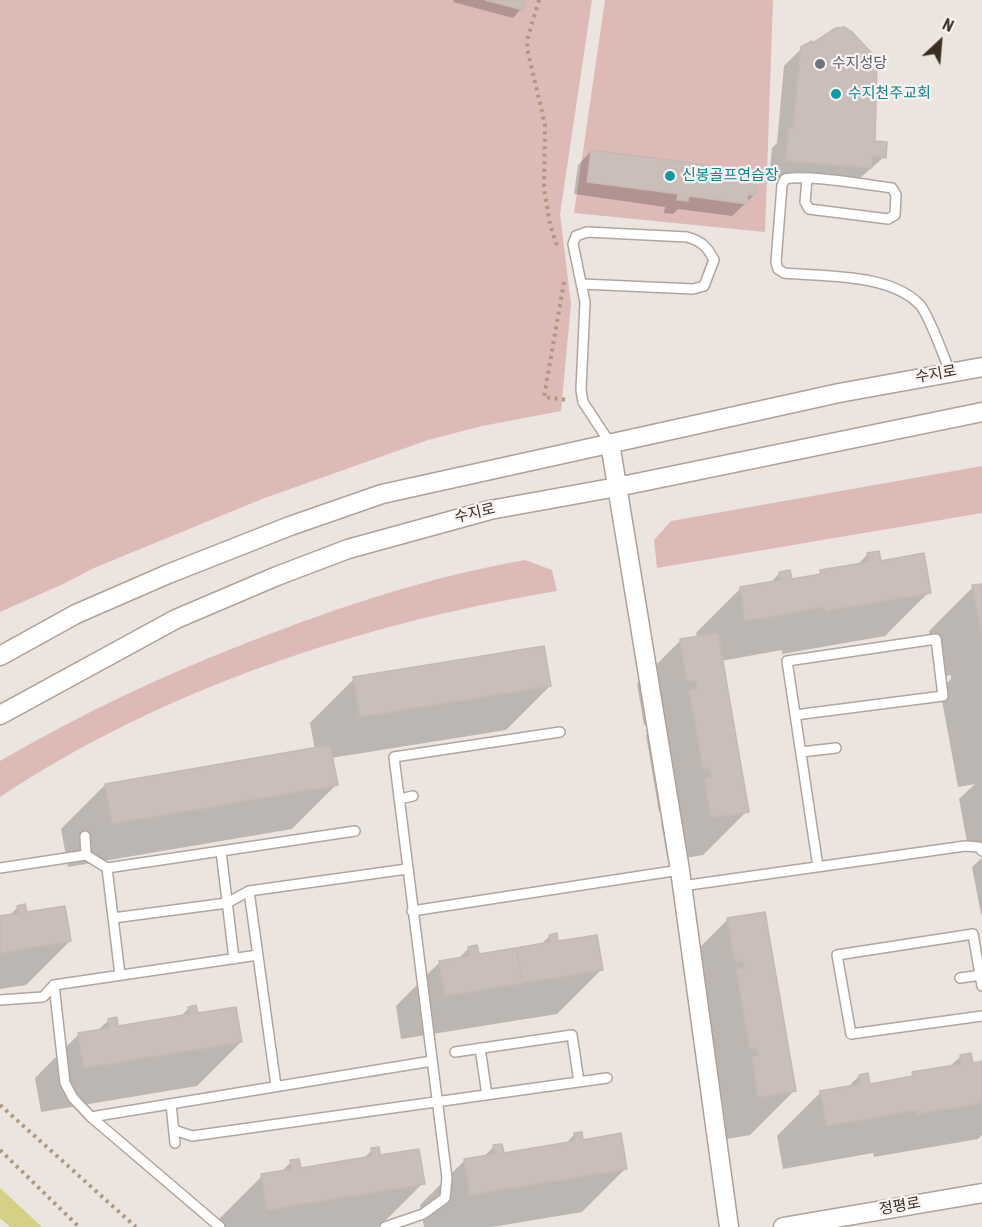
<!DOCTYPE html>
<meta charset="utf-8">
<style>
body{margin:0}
#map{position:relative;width:982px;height:1227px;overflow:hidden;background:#ebe4df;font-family:"Roboto Condensed",sans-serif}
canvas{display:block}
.north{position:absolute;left:910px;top:12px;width:60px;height:60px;-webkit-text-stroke:4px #f8f2f0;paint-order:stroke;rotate:26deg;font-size:16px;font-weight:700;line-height:24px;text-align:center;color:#3c2f1f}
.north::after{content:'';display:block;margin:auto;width:21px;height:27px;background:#3c2f1f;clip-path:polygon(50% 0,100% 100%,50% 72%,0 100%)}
</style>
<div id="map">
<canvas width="982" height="1227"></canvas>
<div class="north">N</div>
</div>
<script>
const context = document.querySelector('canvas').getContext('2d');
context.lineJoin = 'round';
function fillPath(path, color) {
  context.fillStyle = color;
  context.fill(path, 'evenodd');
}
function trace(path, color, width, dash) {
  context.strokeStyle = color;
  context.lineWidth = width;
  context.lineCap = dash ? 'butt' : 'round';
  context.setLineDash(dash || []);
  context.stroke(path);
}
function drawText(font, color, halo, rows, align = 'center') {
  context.font = font + ' "Roboto Condensed","Noto Sans KR",sans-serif';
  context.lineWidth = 4.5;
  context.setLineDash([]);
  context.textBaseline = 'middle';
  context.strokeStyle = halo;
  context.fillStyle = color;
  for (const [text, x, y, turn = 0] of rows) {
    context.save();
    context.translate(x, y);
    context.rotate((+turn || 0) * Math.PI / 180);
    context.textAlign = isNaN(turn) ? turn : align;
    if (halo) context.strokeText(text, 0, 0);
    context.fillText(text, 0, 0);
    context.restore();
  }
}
const green = new Path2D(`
 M0 0H592L560 214 571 304 561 411 482 426 428 440 262 499 94 568 63 584 0 612Z
 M605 0H773L765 232 574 213Z
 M982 466V513L657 568 654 540 671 521Z
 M525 560 552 570 557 591C363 623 164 688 0 797V761C82 713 166 674 254 640 342 606 432 576 525 560Z`);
const water = new Path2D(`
 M0 1188 42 1227H10L0 1218Z`);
const shadow = new Path2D(`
 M454 0H524L521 9 513 18 453 2Z
 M802 48 884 157 852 185 769 179 772 148 777 143 784 66Z
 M591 151 750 184 754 195 732 216 678 209 673 214 664 213 665 207 574 194 578 165Z
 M868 554 929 592 885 636 782 654V650L721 661 747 811 703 855 668 861 661 823 667 817 666 811 659 812 646 735 653 728 652 724 644 725 637 684 681 640 697 637 696 633 740 589 769 584 780 573 790 581 816 576 821 572 857 565Z
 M982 585V845L968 848 959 799 975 784 958 787 940 690 951 679V675L938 677 929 631 973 587Z
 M354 679 550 686 506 730 331 758 336 785 292 829 68 867 61 829 105 785 315 750 310 723Z
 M982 858V914H981L972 867Z
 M18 907 26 914 70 941 26 985 0 989V918L9 916Z
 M728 919 794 1091 750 1135 715 1141 684 963Z
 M550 936 557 943 601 970 557 1014 401 1039 396 1006 440 962 458 959 469 948 478 956 540 945Z
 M189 1008 196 1015 241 1042 197 1086 41 1112 35 1078 79 1034 97 1031 109 1020 117 1028 180 1017Z
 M960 1057 972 1065 982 1063V1135L978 1139 874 1157 873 1153 783 1169 777 1136 821 1092 848 1087 859 1076 869 1086 908 1079 913 1074 949 1067Z
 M574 1135 626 1168 582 1212 492 1227H424L420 1205 464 1161 483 1158 494 1146 502 1154 565 1144Z
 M372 1150 423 1183 379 1227H219L218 1220 262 1176 280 1173 291 1162 300 1169 363 1159Z`);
const building = new Path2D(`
 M485 0H525L523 10Z
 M844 27 852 32 877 59 875 141 887 142 886 158 872 156V168L786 161 789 128 793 129 801 47 812 41 813 43 836 28Z
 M591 150 753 171 751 183H757L755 195H748L747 204 689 196 688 201 677 200 678 194 587 182Z
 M879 551 881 561 924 553 931 593 826 611 825 607 745 621 740 587 780 580 779 572 790 570 792 579 821 574 820 570 869 562 867 553Z
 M982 584V634L972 585Z
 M718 633 749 812 711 818 704 778 711 777 710 768 703 769 689 690 697 689 696 681 687 682 680 639Z
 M544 646 551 686 360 717 353 677Z
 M330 745 338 785 112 824 105 784Z
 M25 904 27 912 65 906 71 941 0 953V916L19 913 17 906Z
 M765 912 796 1091 758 1097 752 1057 759 1056 757 1048 750 1049 736 969 744 968 743 960 735 962 727 918Z
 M557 933 558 941 597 935 603 970 523 983 516 948 550 942 549 935Z
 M477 945 479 954 516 948 523 983 445 996 439 961 470 956 468 947Z
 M196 1005 198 1013 236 1007 242 1042 84 1068 78 1033 109 1028 108 1019 117 1017 118 1026 190 1014 188 1007Z
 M971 1053 973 1063 982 1061V1103L917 1114V1110L827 1126 820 1091 860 1084 859 1075 868 1073 870 1084 913 1076 912 1072 961 1064 960 1055Z
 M582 1132 583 1140 621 1133 627 1169 470 1195 464 1159 495 1154 493 1145 502 1144 504 1153 575 1141 574 1133Z
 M379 1147 380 1155 419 1149 425 1184 267 1210 261 1174 292 1169 290 1160 299 1159 301 1168 372 1156 371 1148Z`);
const path = new Path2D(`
 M539 0 528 37 527 48 545 125 544 189 550 224 557 246
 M564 282 544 397 568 400
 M0 1105 136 1227
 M0 1150 79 1227`);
const lane = new Path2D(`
 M807 179 805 202 809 209 888 219 895 215 896 195 892 188C867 185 807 174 785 179L782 185 776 262 778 269 784 273C825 277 890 273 920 305 929 315 944 357 950 372
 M582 284 693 289 704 286 714 260C707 246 701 241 687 237L587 232 576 236 573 244 585 302 581 390 583 402 610 443
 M795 715 943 696 936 639 787 661 818 867
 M801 752 836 748
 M399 799 413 796
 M85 836 86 855
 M221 851 234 959
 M0 868 86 855 107 868 355 831
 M107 868 120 975
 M682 886 965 846 979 847 982 851
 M412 911 680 870
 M113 918 227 903 249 891
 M960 978 981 975
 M982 986 973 934 837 955 851 1034 982 1016
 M0 1000 43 997 54 985
 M480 1048 487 1095
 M455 1052 572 1035 579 1082
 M276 1086 249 891 407 869
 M171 1104 175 1143
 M91 1117 432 1061
 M174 1130 192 1136 607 1078
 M220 1227 91 1117 73 1098 65 1083 54 985 258 955
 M385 1227 423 1214 445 1198 447 1178 394 757 560 732`);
const secondary = new Path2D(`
 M610 443 680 870 729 1227
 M0 656 76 614 168 574 290 526 382 494 839 393 982 367
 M0 715 176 619 277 576 348 549 490 510 617 487 982 412
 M783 1227 982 1193`);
const markers = [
 [820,64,6,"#6b7280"],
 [836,94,6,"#0f9aa8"],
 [670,176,6,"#0f9aa8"]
];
const worshipNames = [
 ["수지성당",832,64]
];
const cultureNames = [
 ["수지천주교회",848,94],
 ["신봉골프연습장",682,176]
];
const streetNames = [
 ["수지로",936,375,-10],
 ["수지로",475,514,-13],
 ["정평로",900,1207,-10]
];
fillPath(green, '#debab7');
fillPath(water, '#d4d184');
fillPath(shadow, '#0003');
fillPath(building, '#c9bfb8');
trace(building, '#c5b9b2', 1.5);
trace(lane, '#b0a69e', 12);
trace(secondary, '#afa195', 21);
trace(path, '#b1977e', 4, [3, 4.5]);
trace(lane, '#fff', 9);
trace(secondary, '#fff', 18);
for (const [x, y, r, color] of markers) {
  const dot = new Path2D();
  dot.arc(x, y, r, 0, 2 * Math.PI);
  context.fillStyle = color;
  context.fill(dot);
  trace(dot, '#f8f2f0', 2);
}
drawText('15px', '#5b616d', '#f8f2f0', worshipNames, 'left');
drawText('15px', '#0d838f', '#f8f2f0', cultureNames, 'left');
drawText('15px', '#3c2f1f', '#f8f2f0', streetNames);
</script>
